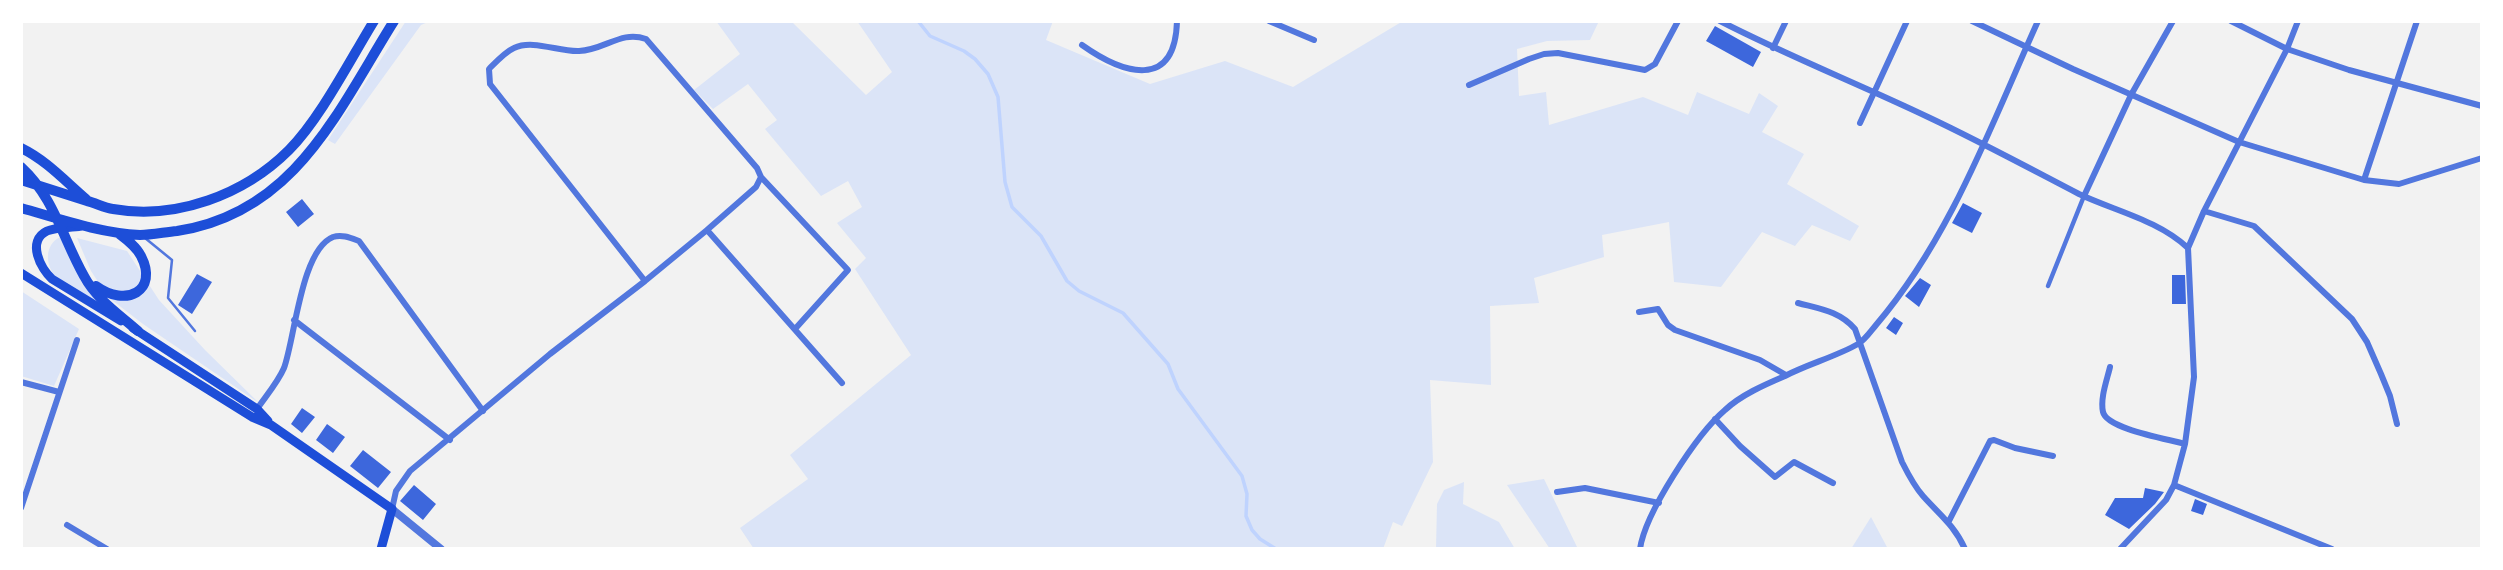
<!DOCTYPE html>
<style>
body{margin:0}
#map{position:relative;width:2503px;height:570px;overflow:hidden;background:#f2f2f2;font-family:Poppins,sans-serif}
canvas{display:block}
.frame{position:absolute;inset:0;border:23px solid #fff;pointer-events:none}
</style>
<div id="map">
<canvas width="2503" height="570"></canvas>
<div class="frame"></div>
</div>
<script>
const context = document.querySelector('canvas').getContext('2d');
context.lineJoin = 'round';
function fillPath(path, color) {
  context.fillStyle = color;
  context.fill(path, 'evenodd');
}
function trace(path, color, width, dash) {
  context.strokeStyle = color;
  context.lineWidth = width;
  context.lineCap = dash ? 'butt' : 'round';
  context.setLineDash(dash || []);
  context.stroke(path);
}
const green = new Path2D(`
 M406 21H430L421 25 335 144 328 140Z
 M716 21H791L866 95 892 72 857 21H1053L1046 40 1150 84 1225 61 1293 87 1403 21H1599L1590 40 1547 41 1517 49 1519 96 1546 92 1549 125 1643 97 1688 115 1697 92 1749 114 1759 93 1778 106 1762 132 1804 154 1787 184 1859 226 1850 241 1812 225 1795 246 1762 232 1721 287 1674 282 1669 222 1602 235 1604 257 1534 278 1539 303 1490 306 1491 385 1430 380 1433 462 1402 526 1393 522 1383 549H754L740 528 808 479 790 455 911 355 855 269 866 258 837 223 862 207 848 181 821 196 765 129 777 120 748 84 713 109 694 90 740 54Z
 M60 237 83 285 104 308C89 299 70 290 57 278 45 266 44 245 60 237Z
 M77 238 127 251 159 300 205 350 259 403 143 324 108 297 91 271Z
 M21 291 79 329 54 386 21 376Z
 M1544 479 1578 549H1550L1507 485Z
 M1464 482 1463 504 1499 522 1515 549H1436L1437 504 1444 490Z
 M1871 517 1888 549H1851Z`);
const stream = new Path2D(`
 M918 21 930 36 964 51 975 59 988 74 998 97 1005 182 1012 207 1041 236 1067 281 1079 291 1123 313 1168 364 1178 389 1242 476 1247 494 1246 516 1252 530 1260 539 1276 549`);
const building = new Path2D(`
 M1715 26 1761 52 1753 67 1706 41Z
 M302 199 314 214 298 227 286 212Z
 M1963 203 1982 213 1972 233 1952 223Z
 M197 274 212 282 192 314 178 305Z
 M2172 275H2185L2186 304H2172Z
 M1920 278 1931 285 1919 307 1905 296Z
 M1894 317 1903 323 1896 335 1886 328Z
 M302 408 315 417 302 433 291 424Z
 M327 424 345 437 333 453 316 440Z
 M363 450 391 472 378 488 350 466Z
 M414 485 436 504 423 520 400 501Z
 M2145 488 2164 492 2155 504 2129 529 2105 515 2115 498H2143Z
 M2195 499 2207 504 2203 515 2191 511Z`);
const service = new Path2D(`
 M145 238 172 260 168 298 195 331`);
const pedestrian = new Path2D(`
 M2048 286 2084 196`);
const minor = new Path2D(`
 M1269 21 1314 40
 M1720 21C1788 56 1859 84 1928 117 1979 141 2029 168 2079 194 2115 211 2158 220 2188 248
 M1972 21 2073 69 2239 142 2364 180 2399 184 2482 158
 M2231 21 2287 49 2349 70 2482 106
 M1082 45C1123 74 1175 91 1177 21
 M1773 48 1786 21
 M1469 85 1529 59 1544 54 1558 53 1645 70 1655 64 1678 21
 M1860 123 1907 21
 M761 177 848 270 795 329
 M2364 180 2417 21
 M2084 196 2131 95 2173 21
 M2204 211 2254 226 2352 319 2367 342 2381 374 2390 396 2397 424
 M707 230 842 383
 M1798 303C1820 309 1839 311 1855 329L1902 462C1908 474 1914 486 1923 496 1939 514 1955 526 1965 549
 M1639 312 1658 309 1668 325 1675 330 1760 360 1786 375
 M294 320 450 440
 M2110 367C2107 380 2100 398 2103 412 2107 429 2168 439 2185 444
 M21 382 59 392
 M257 409C266 396 278 382 284 368 295 338 301 250 333 237 342 234 351 238 359 241L483 411
 M1715 419 1740 446 1775 477 1794 462 1833 483
 M2174 485 2332 549
 M1557 492 1585 488 1659 503
 M21 508 77 340
 M392 509 396 491 410 471 550 354 645 281 707 230 756 187 761 177 757 168 646 39C621 30 605 50 579 51 559 52 533 39 514 48 505 52 496 62 489 69L490 84 645 281
 M1949 521 1990 441 1994 440 2015 448 2053 456
 M67 525 107 549
 M1640 549C1645 513 1697 434 1725 410 1741 395 1764 385 1785 376 1808 364 1835 357 1858 344 1865 340 1871 331 1876 325 1951 237 1991 125 2038 21
 M2120 549 2166 500 2174 485 2185 444 2194 377 2188 248 2204 211 2287 49 2298 21`);
const tertiary = new Path2D(`
 M392 509 441 549`);
const secondary = new Path2D(`
 M81 226C70 228 56 227 47 231 26 241 41 269 52 279L121 321
 M21 273 252 417 271 425 392 509 381 549
 M133 328 257 409 268 421`);
const trunk = new Path2D(`
 M21 148C46 160 65 181 86 199
 M21 167C54 197 63 239 84 276 96 299 120 315 138 331
 M21 180C43 187 65 194 87 201 96 203 104 208 113 209 176 220 244 195 289 150 320 119 350 60 374 21
 M21 208C60 219 100 233 140 235 152 235 165 232 177 231 295 213 337 112 394 21
 M96 286C126 308 159 291 141 256 136 246 126 239 118 233`);
fillPath(green, '#dbe4f7');
trace(stream, '#bfd3fe', 3.5);
fillPath(building, '#3d67dc');
trace(service, '#5277de', 2.5);
trace(pedestrian, '#5277de', 4.5);
trace(minor, '#5277de', 6);
trace(tertiary, '#5277de', 8);
trace(secondary, '#1d4ed8', 9);
trace(trunk, '#1d4ed8', 10);
</script>
